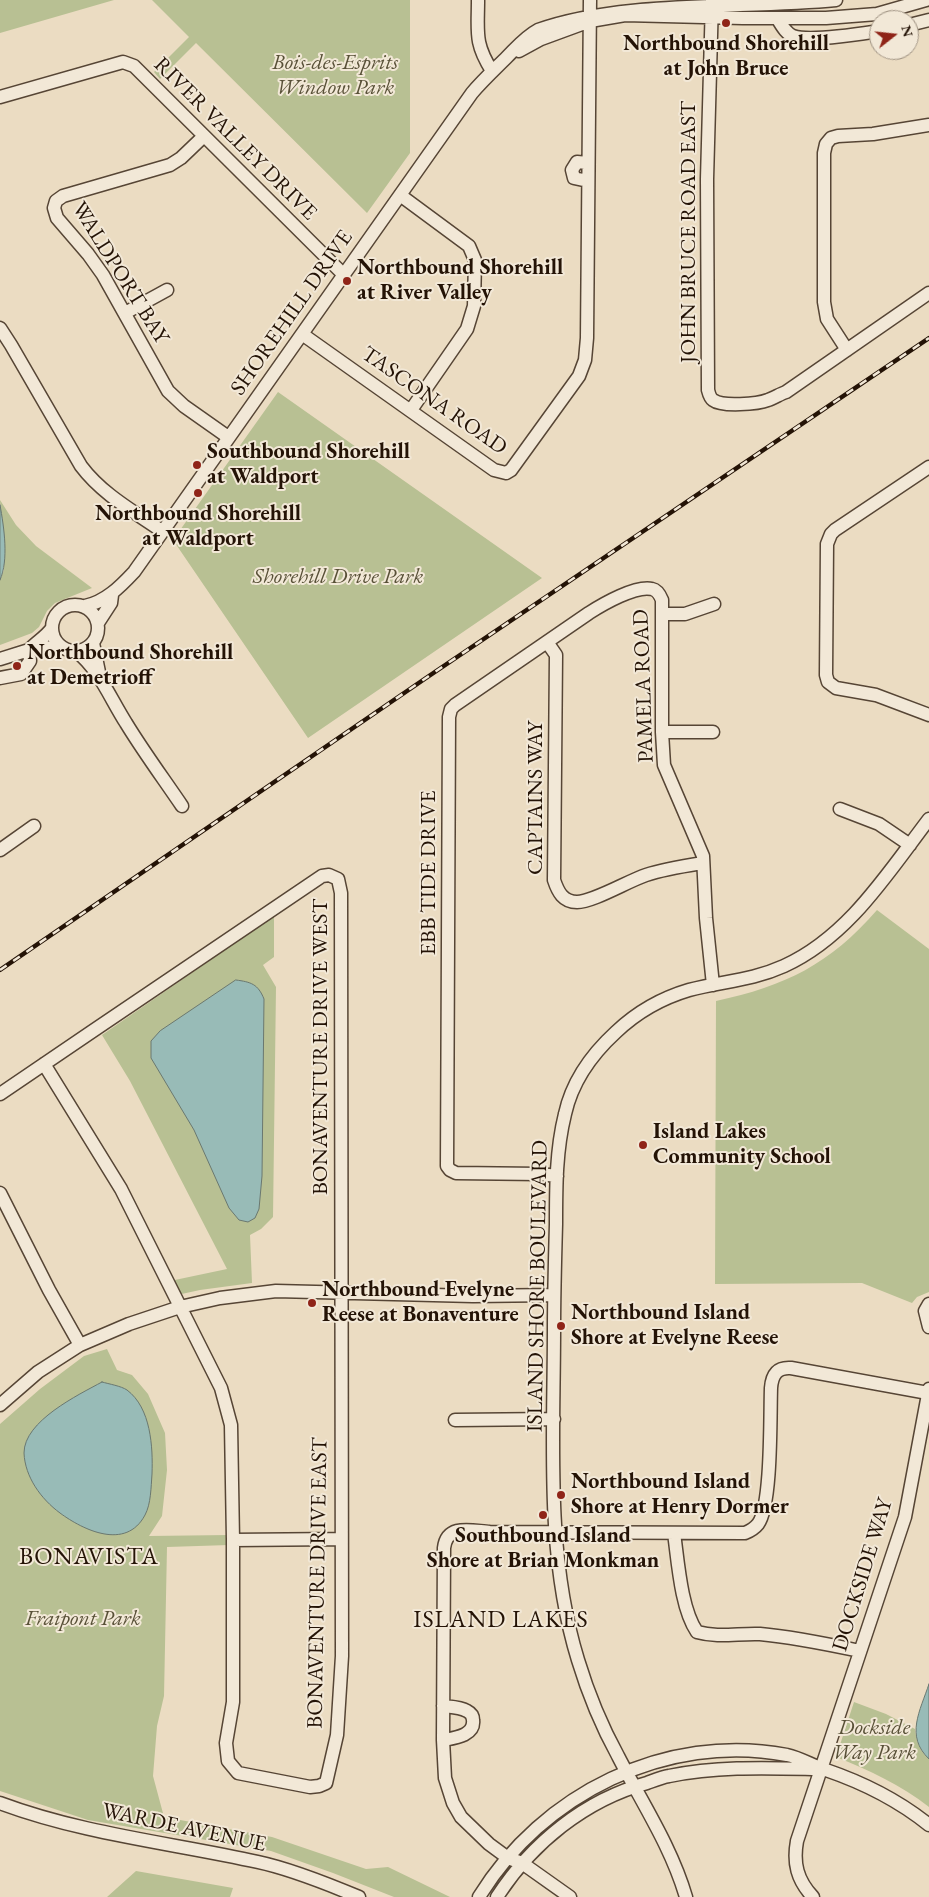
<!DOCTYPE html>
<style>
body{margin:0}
#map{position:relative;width:929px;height:1897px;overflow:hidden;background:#ebdcc2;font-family:"EB Garamond",serif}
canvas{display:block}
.north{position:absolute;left:869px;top:10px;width:50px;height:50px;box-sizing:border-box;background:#f2e8d7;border:1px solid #a09383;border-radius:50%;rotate:74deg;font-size:14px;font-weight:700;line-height:20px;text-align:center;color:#241306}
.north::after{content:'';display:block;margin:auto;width:18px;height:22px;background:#8f2418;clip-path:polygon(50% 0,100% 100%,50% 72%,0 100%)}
</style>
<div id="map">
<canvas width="929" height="1897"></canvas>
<div class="north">N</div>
</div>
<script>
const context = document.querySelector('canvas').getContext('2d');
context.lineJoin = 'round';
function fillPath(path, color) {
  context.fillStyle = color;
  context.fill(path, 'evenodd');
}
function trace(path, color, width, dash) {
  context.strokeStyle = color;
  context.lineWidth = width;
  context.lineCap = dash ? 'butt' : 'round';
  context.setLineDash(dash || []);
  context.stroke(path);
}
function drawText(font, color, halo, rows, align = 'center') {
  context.font = font + ' "EB Garamond",serif';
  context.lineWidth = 4;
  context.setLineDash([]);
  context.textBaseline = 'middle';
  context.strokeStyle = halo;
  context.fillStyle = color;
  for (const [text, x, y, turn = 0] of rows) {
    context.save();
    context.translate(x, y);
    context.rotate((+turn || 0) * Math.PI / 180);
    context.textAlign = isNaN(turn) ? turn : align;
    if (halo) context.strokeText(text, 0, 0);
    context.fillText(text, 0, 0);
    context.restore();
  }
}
const green = new Path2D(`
 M0 0H114L0 33Z
 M152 0H410V153L367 213 196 43 160 79 154 72 189 37Z
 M278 392 542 578 308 738 173 540Z
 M0 500 16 525 36 546 92 588 55 603 47 611 39 627 32 633 0 645V580L4 570Z
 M877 910 929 949V1292L917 1297 912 1303 862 1283 715 1284 716 1001C786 986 830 964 877 910Z
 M274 916V957L263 965 276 987 273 1217 261 1229 250 1235 252 1283 200 1290 177 1295 170 1281 227 1269 130 1081 102 1035Z
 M107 1349 117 1370 132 1375 148 1394 165 1433 167 1470 162 1516 149 1536 229 1535V1545L167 1547 164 1696 157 1726 153 1776 164 1817 272 1837 366 1869 388 1867 450 1897H394L333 1873 271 1851 88 1820 0 1791V1424L40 1389 84 1356Z
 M854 1702 886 1714 915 1729C916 1741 920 1751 929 1759V1807C901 1785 869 1770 836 1757Z
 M136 1871 233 1888 230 1897H107Z`);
const water = new Path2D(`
 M0 505C4 527 9 560 0 580Z
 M236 980C251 982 258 984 264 999L262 1176 259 1209 255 1218 248 1222 239 1220 229 1208 194 1130 151 1058V1041L160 1031Z
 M102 1382C109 1384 121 1386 127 1390 151 1408 153 1447 152 1474 151 1487 151 1504 145 1515 126 1551 83 1530 60 1513 41 1499 25 1477 24 1453 24 1421 78 1395 102 1382Z
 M929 1684V1759C905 1736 920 1711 929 1684Z`);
const minor = new Path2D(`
 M478 0C478 32 474 43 492 71
 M712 0 707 179 708 390C709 394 710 398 713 400 722 407 758 404 768 400 774 398 780 394 786 392L929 293
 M777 18C781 24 785 33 793 36 810 42 859 34 879 31
 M909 25 929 20
 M519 51 541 39 590 21 625 15 743 18H826L877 14 926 0
 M0 97 116 64 123 62 134 66 344 275
 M204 136 181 158 170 165 63 196 56 201 54 208 57 218 88 254 103 275 168 391 184 406 228 437
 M588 163 577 162 572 170 574 178 588 181
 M400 195 469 246 475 260 474 306 467 329 411 410
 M125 313 167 290
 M0 328 11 345 81 466C102 494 133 511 162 531
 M302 334 494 470 506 473 511 470 579 376 585 360 587 338 590 0
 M847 350 827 319 824 302V153L826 144 831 138 838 136 873 134 929 125
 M929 467 835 530 831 534 827 544 826 675 828 682 836 688 876 695 929 715
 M52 628a23 23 0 1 1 46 0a23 23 0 1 1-46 0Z
 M85 606C105 602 120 587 134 572L472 93C483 80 495 69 507 57 517 47 525 37 538 30 622 0 741 9 836 0
 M663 614H685L714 604
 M98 623 111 603 112 595
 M547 642 556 655 554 880C558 892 563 902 577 902 593 902 628 881 646 875 664 869 684 866 703 863
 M93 643 100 677
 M76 651C99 669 110 698 126 723 143 751 163 778 182 806
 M0 659 29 650 60 646
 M0 678 21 674 30 661 29 650C36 642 46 637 52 628
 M662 732H713
 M840 809 879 824 910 845
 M0 850 34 826
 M0 1094C107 1021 214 949 322 876L329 875 338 879 341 893 342 1656 337 1735 326 1783 319 1786 310 1787 238 1773 228 1761 226 1743 233 1702V1540L231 1425 221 1388 121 1189 44 1064
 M557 1176 540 1174 456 1173 450 1170 447 1166 449 717 451 709 455 705 589 613C603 604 636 585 652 589 657 590 660 595 662 600V732L664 765 703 856 706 918 713 985
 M0 1193 49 1290 80 1345
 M929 1304 925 1311 929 1327
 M0 1405 38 1372 80 1345 129 1324 180 1307 220 1298 276 1291 473 1296 554 1295
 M455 1420 554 1419
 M674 1533C678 1562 681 1609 697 1632 718 1638 739 1633 760 1634 794 1637 827 1644 860 1651
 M233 1540 340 1539
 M443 1740C454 1738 475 1736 473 1720 473 1716 471 1713 467 1711 460 1707 451 1707 443 1706
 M0 1803C83 1834 172 1843 258 1862 291 1869 328 1884 359 1897
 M479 1897C542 1794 666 1732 787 1755 801 1758 813 1766 826 1770 864 1783 898 1800 929 1825
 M497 1897C532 1843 585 1800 647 1783 655 1780 662 1777 669 1776 718 1766 767 1768 817 1769
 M570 1897 522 1863 508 1858 489 1844 461 1817 453 1803 445 1778 443 1740 444 1548C447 1523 472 1531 490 1532L745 1533C750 1531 754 1529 758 1524 772 1506 770 1415 771 1388 772 1375 777 1367 791 1368L928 1393
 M686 1897C671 1846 642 1803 618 1756 601 1725 588 1693 578 1660 545 1553 554 1439 554 1329 554 1294 555 1259 556 1224 556 1187 556 1150 565 1114 572 1082 592 1054 616 1032 636 1013 662 998 689 990 722 981 751 981 784 966 848 937 887 874 929 819
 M813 1897C797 1880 793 1863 797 1841L905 1517 929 1389`);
const rail = new Path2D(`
 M0 970 426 678 929 338`);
const markers = [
 [726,23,5,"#8f2418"],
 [347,281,5,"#8f2418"],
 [197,465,5,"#8f2418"],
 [198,493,5,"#8f2418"],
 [17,666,5,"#8f2418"],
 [643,1145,5,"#8f2418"],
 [312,1303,5,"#8f2418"],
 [561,1326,5,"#8f2418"],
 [561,1495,5,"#8f2418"],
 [543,1515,5,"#8f2418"]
];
const poiNames = [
 ["Northbound Shorehill",726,44,"center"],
 ["at John Bruce",726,69,"center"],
 ["Northbound Shorehill",357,268],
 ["at River Valley",357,293],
 ["Southbound Shorehill",207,452],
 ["at Waldport",207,477],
 ["Northbound Shorehill",198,514,"center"],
 ["at Waldport",198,539,"center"],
 ["Northbound Shorehill",27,653],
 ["at Demetrioff",27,678],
 ["Island Lakes",653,1132],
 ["Community School",653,1157],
 ["Northbound Evelyne",322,1290],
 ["Reese at Bonaventure",322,1315],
 ["Northbound Island",571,1313],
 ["Shore at Evelyne Reese",571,1338],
 ["Northbound Island",571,1482],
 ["Shore at Henry Dormer",571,1507],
 ["Southbound Island",543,1536,"center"],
 ["Shore at Brian Monkman",543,1561,"center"]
];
const parkNames = [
 ["Bois-des-Esprits",335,63],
 ["Window Park",335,88],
 ["Shorehill Drive Park",338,577],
 ["Fraipont Park",83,1619],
 ["Dockside",874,1728],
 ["Way Park",874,1753]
];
const streetNames = [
 ["RIVER VALLEY DRIVE",235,139,45],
 ["JOHN BRUCE ROAD EAST",689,232,-90],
 ["WALDPORT BAY",120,273,58],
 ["SHOREHILL DRIVE",292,313,-55],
 ["TASCONA ROAD",434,401,35],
 ["PAMELA ROAD",644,686,-92],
 ["CAPTAINS WAY",536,798,-90],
 ["EBB TIDE DRIVE",429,873,-90],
 ["BONAVENTURE DRIVE WEST",321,1047,-90],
 ["ISLAND SHORE BOULEVARD",538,1286,-89],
 ["DOCKSIDE WAY",863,1575,-73],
 ["BONAVENTURE DRIVE EAST",318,1583,-89],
 ["WARDE AVENUE",184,1828,12]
];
const neighbourhoodNames = [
 ["BONAVISTA",89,1557],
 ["ISLAND LAKES",501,1620]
];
fillPath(green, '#b8c093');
fillPath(water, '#98bbb7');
trace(water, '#6a7870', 1);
trace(minor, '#564535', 15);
trace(minor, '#f2e8d7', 12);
trace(rail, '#241306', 4.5);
trace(rail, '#f2e8d7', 2.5, [8]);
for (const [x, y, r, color] of markers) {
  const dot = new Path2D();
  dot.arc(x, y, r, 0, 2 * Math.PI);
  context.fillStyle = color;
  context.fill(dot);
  trace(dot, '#f2e8d7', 2);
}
drawText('bold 22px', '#241306', '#f2e8d7', poiNames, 'left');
drawText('italic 22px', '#585037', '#f2e8d7', parkNames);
drawText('22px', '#241306', '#f2e8d7', streetNames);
context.letterSpacing = '1px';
drawText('24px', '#241306', '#f2e8d7', neighbourhoodNames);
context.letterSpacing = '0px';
</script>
